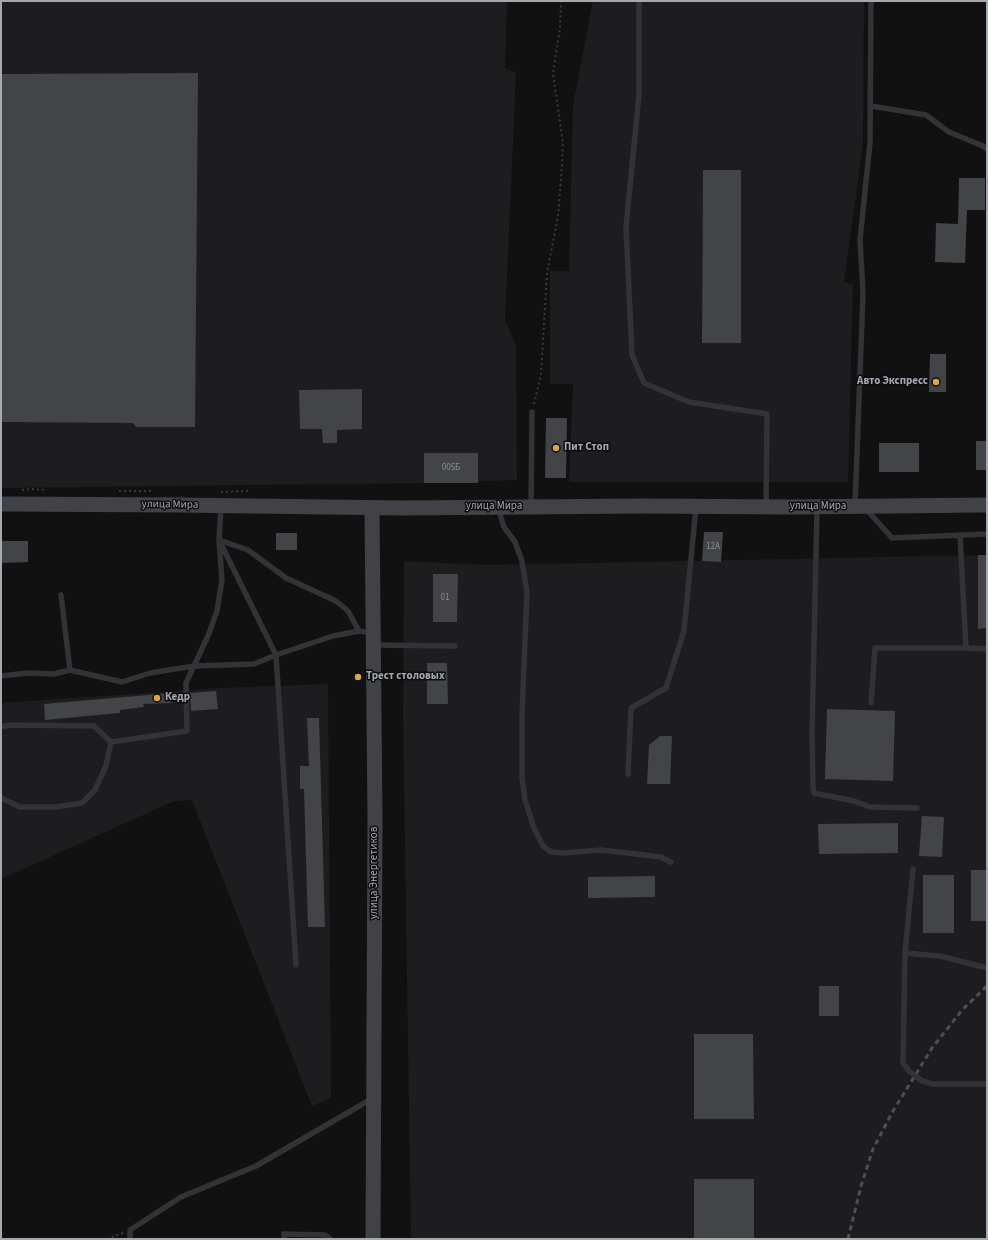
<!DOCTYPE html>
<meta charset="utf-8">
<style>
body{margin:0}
#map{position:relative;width:988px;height:1240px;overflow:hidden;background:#111112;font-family:"Source Sans 3",sans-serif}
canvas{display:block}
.frame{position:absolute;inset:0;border:2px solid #a4a8b1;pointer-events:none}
</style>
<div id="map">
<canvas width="988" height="1240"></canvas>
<div class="frame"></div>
</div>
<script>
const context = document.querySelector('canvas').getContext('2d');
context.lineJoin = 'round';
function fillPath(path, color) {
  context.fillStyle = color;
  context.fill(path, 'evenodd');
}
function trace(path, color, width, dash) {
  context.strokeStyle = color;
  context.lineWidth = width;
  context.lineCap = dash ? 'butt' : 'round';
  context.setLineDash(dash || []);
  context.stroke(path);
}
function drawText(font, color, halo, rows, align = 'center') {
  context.font = font + ' "Source Sans 3",sans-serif';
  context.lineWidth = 3;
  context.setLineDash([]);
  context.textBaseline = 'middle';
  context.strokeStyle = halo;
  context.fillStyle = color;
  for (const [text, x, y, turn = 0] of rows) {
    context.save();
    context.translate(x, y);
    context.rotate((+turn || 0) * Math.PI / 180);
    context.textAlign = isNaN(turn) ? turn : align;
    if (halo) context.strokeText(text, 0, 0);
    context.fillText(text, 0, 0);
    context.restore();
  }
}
const built = new Path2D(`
 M1 1H507L505 68 516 73 505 320 516 345 517 480 424 483 1 488Z
 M593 1H864L863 144 844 282 853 284 848 482H569L573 384H550V271H569L573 105Z
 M987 555V1239H411L403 715 404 561 486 565Z
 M328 684 331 1098 312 1106 192 800 172 802 1 879V703L221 688Z`);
const building = new Path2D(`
 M198 73 195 427H136L133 423 1 422V74Z
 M703 170H741V343H702Z
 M959 178H985V210H967L965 263 935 262 936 223 958 224Z
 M930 354H946V392H929Z
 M362 389V429L337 430V443H323L322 429H300L299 390Z
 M546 418H567L566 478H545Z
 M976 441H987V470H976Z
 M879 443H919V472H879Z
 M424 453H478V483H424Z
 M704 532H723L721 562 702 561Z
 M276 533H297V550H276Z
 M1 541H28V562L1 563Z
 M978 555H987V628L978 629Z
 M433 574H458L457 622H433Z
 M427 663H447L448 704H427Z
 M216 691 218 709 191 711 190 693Z
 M171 693V703L143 704 144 707 120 710V713L45 720 44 704Z
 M827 709 895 711 893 781 825 779Z
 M307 718H319L325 927H308L304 789H300V766H309Z
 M660 736H672L670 784H647L649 745Z
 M922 816 944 817 942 857 919 856Z
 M898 823V853L819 854 818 824Z
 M971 870H987V921H971Z
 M923 875H954V933H923Z
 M655 876V897L588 898V877Z
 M819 986H839V1016H819Z
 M694 1034H753L754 1119H694Z
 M694 1179H754V1239H694Z`);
const path = new Path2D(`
 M534 404 541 375 547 273 558 216 561 180 563 143 553 74 560 27 561 1
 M22 490 32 489 47 490
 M119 491H153
 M221 492 248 491
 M107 1239 123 1233`);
const service = new Path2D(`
 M639 1V95L626 227 632 355 644 383 689 402 767 414 766 507
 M871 106 926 115 949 132 983 146 987 149
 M855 506 863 293 860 240 870 143 871 1
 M531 507 532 412
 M498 508 504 527 515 542 522 561 527 592 522 714V777L525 800 534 828 543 846 551 852 563 853 601 850 661 857 671 862
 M817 508 812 732 813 787 814 793 854 801 870 807 917 808
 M866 509 892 538 987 534
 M960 535 966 648 987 649
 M219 540 276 655 296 965
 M219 540 248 550 286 578 336 601 348 611 359 631
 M61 595 70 670
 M374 645 455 646
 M1 676 28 673 54 674 70 670 122 682 150 673 194 666 254 664 276 655 333 636 359 631 373 633
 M871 703 875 648H966
 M1 727 12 725 94 726 111 742
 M111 742 187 731 186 683 208 636 217 611 222 580 219 540 221 507
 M628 774 631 708 666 688 684 631 696 507
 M1 798 20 807H56L82 803 95 790 106 766 111 742
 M905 953 940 956 987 968
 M910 1072 903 1063 905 953 913 869
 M922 1081 932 1084H987
 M130 1239V1230L181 1197 256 1166 373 1098
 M284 1239V1234L325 1235 330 1239`);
const secondary = new Path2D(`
 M1 504 177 505 403 508 642 506 793 507 987 505
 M372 508 375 818 373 1239`);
const rail = new Path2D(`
 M848 1239 861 1186 873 1149 893 1111 932 1048 963 1009 987 986`);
const serviceBridge = new Path2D(`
 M910 1072 922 1081`);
const markers = [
 [936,382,4,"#daa842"],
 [556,448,4,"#daa842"],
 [358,677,4,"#daa842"],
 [157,698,4,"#daa842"]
];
const numberNames = [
 ["005Б",451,468],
 ["12А",713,547],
 ["01",445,598]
];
const poiNames = [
 ["Авто Экспресс",928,382,"right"],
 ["Пит Стоп",564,448],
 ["Трест столовых",366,677],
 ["Кедр",165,698]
];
const streetNames = [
 ["улица Мира",170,505,1],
 ["улица Мира",494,507],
 ["улица Мира",818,507],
 ["улица Энергетиков",375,873,-90]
];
fillPath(built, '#1d1d1f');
fillPath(building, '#434447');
trace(path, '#393a3e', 2, [2, 3]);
trace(service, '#333337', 5.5);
trace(secondary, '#414247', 15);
trace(rail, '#4e4f54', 3, [5, 4]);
trace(serviceBridge, '#333337', 5.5);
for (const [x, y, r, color] of markers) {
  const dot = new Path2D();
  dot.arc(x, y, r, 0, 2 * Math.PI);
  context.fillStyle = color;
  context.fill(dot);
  trace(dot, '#0c0c0d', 1.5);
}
drawText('9px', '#8c8f96', null, numberNames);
drawText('bold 11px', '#a4a8b1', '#0c0c0d', poiNames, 'left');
drawText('11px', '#a4a8b1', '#0c0c0d', streetNames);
</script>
